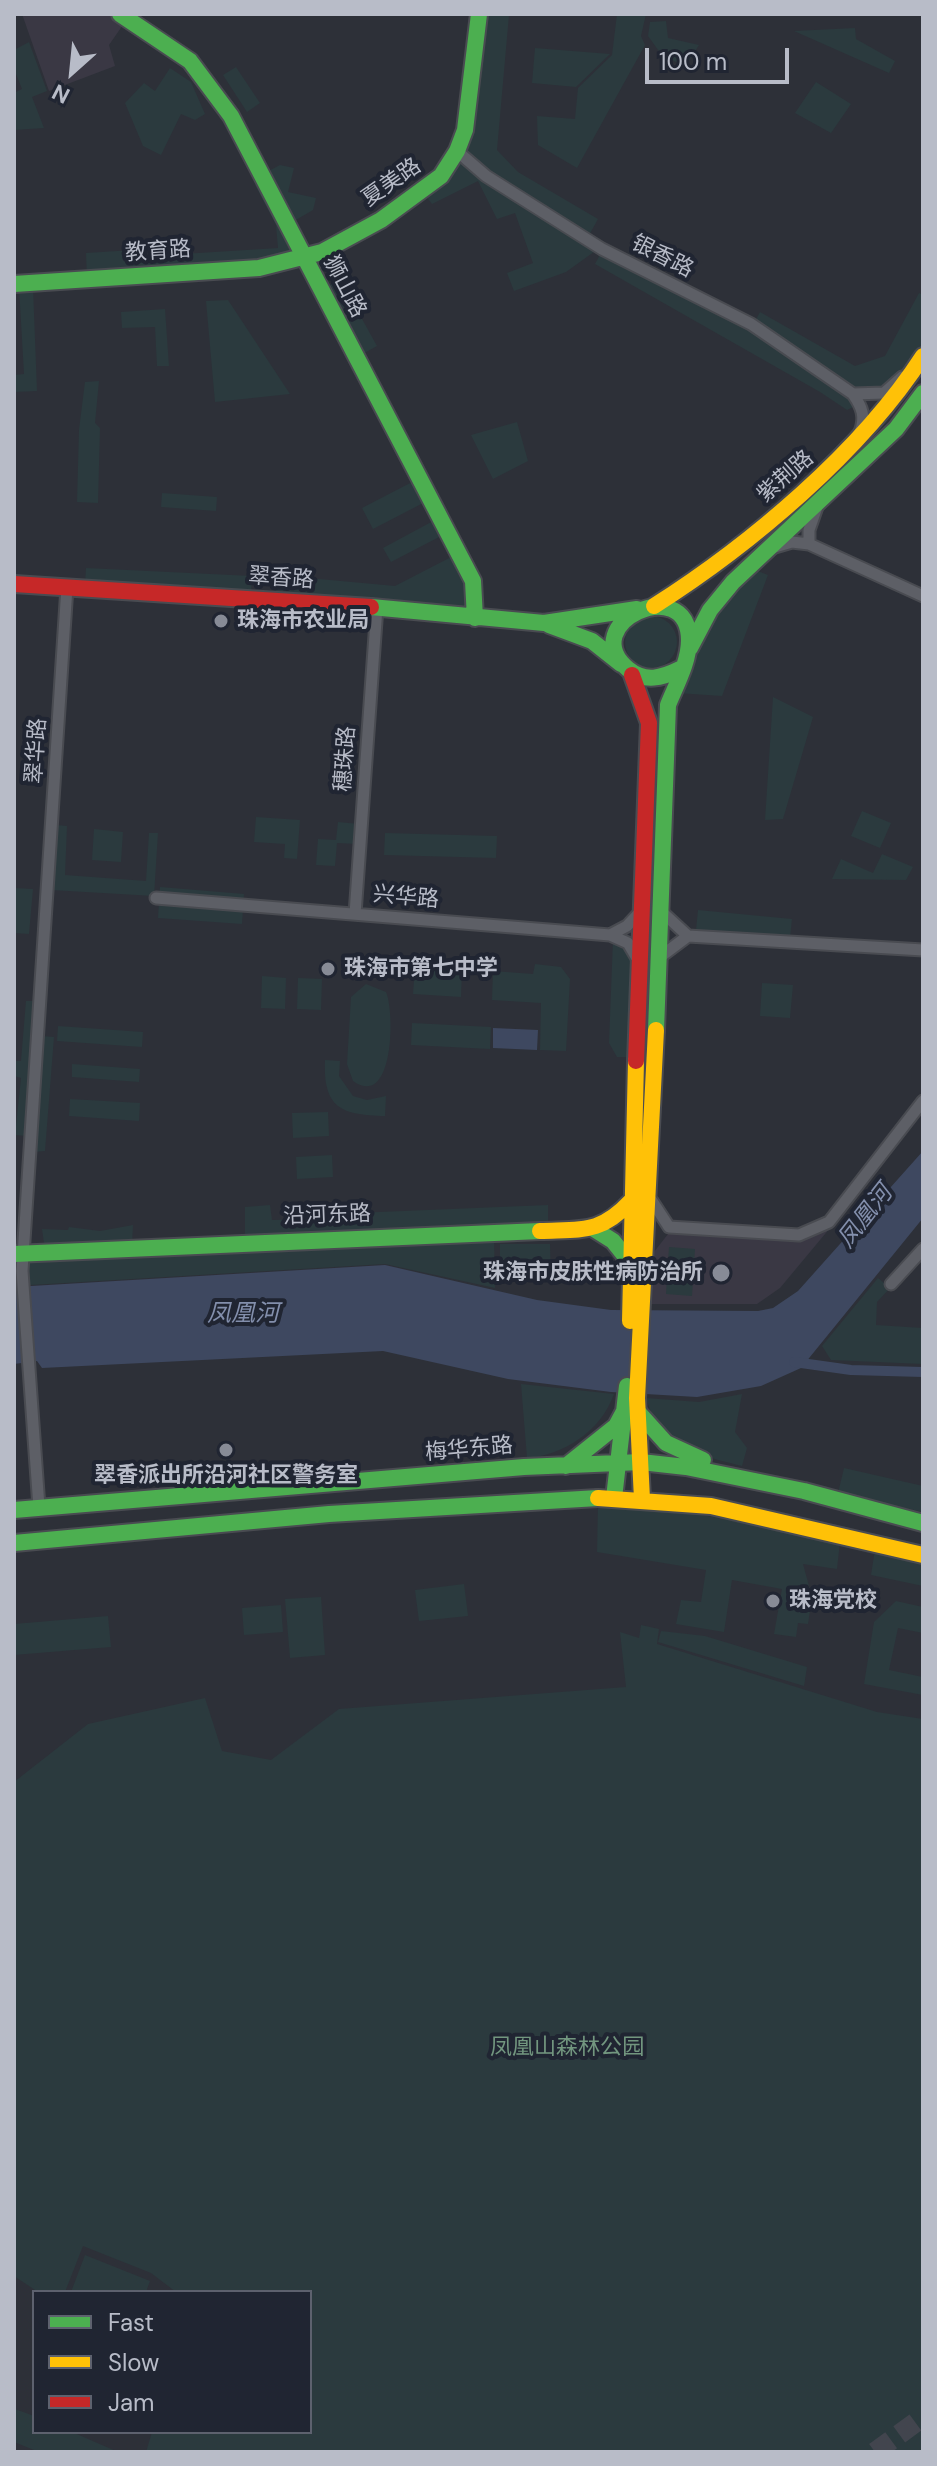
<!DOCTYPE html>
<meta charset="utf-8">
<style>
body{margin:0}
#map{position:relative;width:937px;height:2466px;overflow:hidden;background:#2d3038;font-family:"DM Sans",sans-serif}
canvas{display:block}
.frame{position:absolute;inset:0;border:16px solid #b8bcc8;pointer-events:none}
.legend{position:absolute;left:32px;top:2290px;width:280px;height:144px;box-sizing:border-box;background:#202532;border:2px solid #5d616e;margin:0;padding:10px 14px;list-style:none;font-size:24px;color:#b8bcc8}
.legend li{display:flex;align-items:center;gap:16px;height:40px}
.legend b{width:40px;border:2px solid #5d616e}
.north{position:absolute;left:32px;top:32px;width:80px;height:80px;-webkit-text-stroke:6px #202532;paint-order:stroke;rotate:207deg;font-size:22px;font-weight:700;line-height:32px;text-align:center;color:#b8bcc8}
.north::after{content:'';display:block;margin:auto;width:28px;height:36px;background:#b8bcc8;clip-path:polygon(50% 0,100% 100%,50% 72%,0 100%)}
.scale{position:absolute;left:645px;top:48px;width:144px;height:36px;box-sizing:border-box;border:4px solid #b8bcc8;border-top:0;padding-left:10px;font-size:24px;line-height:28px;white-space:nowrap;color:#b8bcc8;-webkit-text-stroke:6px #202532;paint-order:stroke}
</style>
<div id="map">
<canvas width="937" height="2466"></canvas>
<div class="frame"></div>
<ul class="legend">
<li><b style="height:10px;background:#4caf50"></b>Fast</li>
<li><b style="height:10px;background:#ffc107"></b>Slow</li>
<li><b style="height:10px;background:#c62828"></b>Jam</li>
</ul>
<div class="north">N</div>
<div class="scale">100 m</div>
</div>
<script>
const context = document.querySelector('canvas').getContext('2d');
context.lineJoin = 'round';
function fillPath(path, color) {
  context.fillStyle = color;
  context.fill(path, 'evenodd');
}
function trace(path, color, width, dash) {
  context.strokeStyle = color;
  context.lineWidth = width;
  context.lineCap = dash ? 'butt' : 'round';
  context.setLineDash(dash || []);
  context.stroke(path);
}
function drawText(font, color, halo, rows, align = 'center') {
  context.font = font + ' "DM Sans","Noto Sans SC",sans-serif';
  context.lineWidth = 8;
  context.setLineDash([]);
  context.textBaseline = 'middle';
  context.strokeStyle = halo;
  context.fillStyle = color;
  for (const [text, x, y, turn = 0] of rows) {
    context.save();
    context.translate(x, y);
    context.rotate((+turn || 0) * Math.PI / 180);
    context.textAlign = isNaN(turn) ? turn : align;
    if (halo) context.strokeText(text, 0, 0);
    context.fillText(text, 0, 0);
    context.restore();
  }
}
const medical = new Path2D(`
 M22 14H120L127 19 109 45 115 66 49 91Z
 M835 1222 780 1288 757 1304H647L650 1257 672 1229 799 1237Z`);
const green = new Path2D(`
 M617 14H646L641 36 645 45 577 168 538 145 537 116 575 119 578 88 612 55Z
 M509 15 497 150 518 172 598 219 588 237 488 175 460 150 480 16Z
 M666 21 668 38 699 45 685 67 661 54 648 36 650 22Z
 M855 28 856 39 895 61 889 73 794 31Z
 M29 42 47 91 32 97 44 128 14 130V93L22 89 14 69V50Z
 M535 48 610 54 576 87 532 83Z
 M236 67 260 103 247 112 223 75Z
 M170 68 191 82 205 114 195 120 181 114 161 155 143 146 125 103 144 83 155 91Z
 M816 82 851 104 831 133 795 113Z
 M458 154 598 249 566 272 514 291 507 273 533 263 515 213 497 219 478 181 432 204 423 192Z
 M280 165 294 168 288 192 316 198 313 210 289 224 263 174Z
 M261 182 300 256 87 277 86 253 133 250 134 257 278 248 276 225 255 185Z
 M602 251 749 326 851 396 857 405 847 410 820 392 595 264Z
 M340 279 377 346 359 356 323 289Z
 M19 287H33L37 391 14 392V375L24 374Z
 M919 293 923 295V350L917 361 883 390 854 391 754 323 760 312 855 366 885 356Z
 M228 300 290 394 215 402 206 301Z
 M165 309 169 366H157L155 327 122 328 121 312Z
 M99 381 95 423 100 428 98 503 77 502 79 430 85 382Z
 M517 422 528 461 493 479 471 435Z
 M416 480 427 501 373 529 362 508Z
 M162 493 217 497 216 511 161 507Z
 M435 520 443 535 391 562 383 548Z
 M455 555 468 582 471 614 275 599 276 575 395 586Z
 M86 568 252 576 251 596 85 585Z
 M755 570 768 575 722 696 677 693 716 613Z
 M625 642a26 26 0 1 1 52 0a26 26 0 1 1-52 0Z
 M773 697 813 717 783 819 765 820Z
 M862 811 891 823 880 848 851 836Z
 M256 817 300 820 297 859 284 858 285 844 254 842Z
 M338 822 359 824 358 844 337 843 335 866 316 865 318 839 336 840Z
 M56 825 67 826 65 875 146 881 149 833H158L154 896 51 890Z
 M94 829 123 832 121 862 92 860Z
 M385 833 497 836 496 858 384 855Z
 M882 854 913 867 906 880 832 879 841 859 873 873Z
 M160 887 244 894 242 924 158 918Z
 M14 888 33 889 29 934 14 933Z
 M698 910 792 919 790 938 696 930Z
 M613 939 626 946 638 966 634 1057H617L609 1043Z
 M535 964 561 967 570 979 566 1051 540 1050 541 1003 492 1000 493 971 533 974Z
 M415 966 462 969 461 997 413 994Z
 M262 976 286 978 285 1009 261 1008Z
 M298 978 322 979 321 1010 297 1009Z
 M762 983 793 985 790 1018 760 1016Z
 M366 984 386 992C395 1012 394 1110 353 1081L347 1064 351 997Z
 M26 1001H38L27 1136 15 1135 21 1078 14 1076V1061H21Z
 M412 1023 491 1027 490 1049 411 1045Z
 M58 1026 143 1032 142 1047 57 1041Z
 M41 1036 54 1037 45 1151 33 1152Z
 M325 1060 340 1061 339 1076 353 1096 367 1100 386 1096 385 1116C341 1115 323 1108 325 1060Z
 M72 1064 140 1069 139 1082 72 1077Z
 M70 1099 140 1103 139 1121 69 1116Z
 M328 1112 329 1136 293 1138 292 1113Z
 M332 1155 333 1177 297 1179 296 1157Z
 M355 1203 356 1213 548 1205V1228L245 1240V1207L270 1205 272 1220 304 1219V1204Z
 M133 1225 132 1245 45 1250 42 1229 68 1230 69 1227 100 1231Z
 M494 1235 495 1288 385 1264 14 1286V1255Z
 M500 1244H550L551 1280H500Z
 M669 1247 695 1249 692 1296 666 1294Z
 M878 1278 890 1288 877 1302 876 1325 923 1328V1364L831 1360 822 1346Z
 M521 1384 614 1394C601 1431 564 1455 527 1458Z
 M742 1394 735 1432 747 1448 742 1466C696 1454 661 1449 646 1398L699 1402Z
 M844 1468 923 1486V1512L838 1493Z
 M642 1503 840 1542 837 1569 803 1564 812 1597 808 1624 798 1623 796 1637 774 1634 782 1589 732 1580 724 1632 676 1624 681 1600 701 1602 706 1570 597 1552 598 1505Z
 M875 1549 923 1559V1586L871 1575Z
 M464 1584 468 1616 419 1621 415 1590Z
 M321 1597 325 1655 290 1658 285 1599Z
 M896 1601 923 1607V1633L898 1628 889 1670 923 1677V1695L864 1684 874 1622Z
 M281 1605 283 1632 244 1635 242 1608Z
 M108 1616 111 1647 14 1655V1624Z
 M641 1625 659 1629 657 1644 877 1712 923 1719V2452H146L152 2432H310V2292H176L151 2273 83 2246 65 2292H38L14 2276V1782L88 1724 205 1698 222 1751 271 1760 339 1709 626 1687 620 1632 639 1638Z
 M661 1631 705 1636 807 1667 804 1686 658 1642Z
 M85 2255 150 2281 146 2292H71Z
 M15 2409 34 2416V2432H72L118 2452H39L14 2442Z`);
const water = new Path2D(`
 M493 1028 538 1030 537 1050 493 1048Z
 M923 1151V1218L801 1368 761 1386 697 1397 611 1392 508 1379 383 1351 42 1368 37 1361 14 1364V1287L385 1265 537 1300 611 1310 758 1311 773 1308 798 1291Z`);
const canal = new Path2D(`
 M794 1362 851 1370 923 1372`);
const highwayTunnel = new Path2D(`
 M875 2452 923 2417`);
const street = new Path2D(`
 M457 151 486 176 602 249 751 324 853 394C862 407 866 417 860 432
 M853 394 884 393 902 377
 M809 544V530L817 507
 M775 547 792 542 809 544 923 596
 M156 898 610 935 627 926 641 911
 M662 912 688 936 923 950
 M355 914 377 607
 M610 935 628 943 638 960
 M660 957 688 936
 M652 1201 669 1227 799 1235 829 1222 923 1101
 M891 1284 923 1249
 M39 1507 22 1271 67 587`);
const fast = new Path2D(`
 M120 14 190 61 231 116 473 581 475 618
 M14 284 259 268 322 252 381 220 441 176 457 151 465 130 479 14
 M371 607 544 623 637 609
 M549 625 592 641 621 664
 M690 648 710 610 733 582 896 429 923 393
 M656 1030 668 705C676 685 689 662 689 640 688 571 574 624 628 669 645 683 662 678 680 669
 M594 1229 613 1241 629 1261
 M14 1254 540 1231
 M639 1413 666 1443 703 1460
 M566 1466 616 1426 623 1413
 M614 1498 627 1386
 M14 1510 524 1467 641 1462 686 1467 804 1491 923 1523
 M14 1543 329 1514 598 1498`);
const slow = new Path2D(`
 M654 606C750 545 861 452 923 356
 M540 1231C583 1229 600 1234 631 1201
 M630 1321 636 1061
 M598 1498 711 1506 923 1555
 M642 1499 637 1398 656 1030`);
const jam = new Path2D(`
 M14 584 371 607
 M632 675 649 723 636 1061`);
const markers = [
 [221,621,8,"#878b96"],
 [328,969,8,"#878b96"],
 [721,1273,10,"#878b96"],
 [226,1450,8,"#878b96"],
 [773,1601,8,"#878b96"]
];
const streetNames = [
 ["夏美路",392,183,-35],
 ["教育路",158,252,-4],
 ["银香路",662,257,27],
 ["狮山路",344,287,62],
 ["紫荆路",786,477,-41],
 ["翠香路",281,579,4],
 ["翠华路",37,751,-86],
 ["穗珠路",346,759,-86],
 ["兴华路",406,898,5],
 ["沿河东路",327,1216,-2],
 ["梅华东路",469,1450,-5]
];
const poiNames = [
 ["珠海市农业局",237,621],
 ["珠海市第七中学",344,969],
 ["珠海市皮肤性病防治所",703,1273,"right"],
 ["翠香派出所沿河社区警务室",226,1476,"center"],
 ["珠海党校",789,1601]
];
const parkNames = [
 ["凤凰山森林公园",567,2048]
];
const waterNames = [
 ["凤凰河",866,1217,-52],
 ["凤凰河",243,1315]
];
fillPath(medical, '#3a3844');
fillPath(green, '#2b3a3e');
fillPath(water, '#3e4860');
trace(canal, '#3e4860', 10);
trace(highwayTunnel, '#42454e', 20, [20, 10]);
trace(street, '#494b51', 15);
trace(fast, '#494b51', 20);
trace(slow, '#494b51', 20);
trace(jam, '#494b51', 20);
trace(street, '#5d5f66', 11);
trace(fast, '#4caf50', 16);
trace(slow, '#ffc107', 16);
trace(jam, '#c62828', 16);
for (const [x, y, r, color] of markers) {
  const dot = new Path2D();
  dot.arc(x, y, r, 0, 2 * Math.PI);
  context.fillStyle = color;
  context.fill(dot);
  trace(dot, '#202532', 3);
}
drawText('22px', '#b8bcc8', '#202532', streetNames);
drawText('bold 22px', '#b8bcc8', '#202532', poiNames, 'left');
drawText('22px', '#72967f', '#202532', parkNames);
drawText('italic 24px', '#838fac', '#202532', waterNames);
</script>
